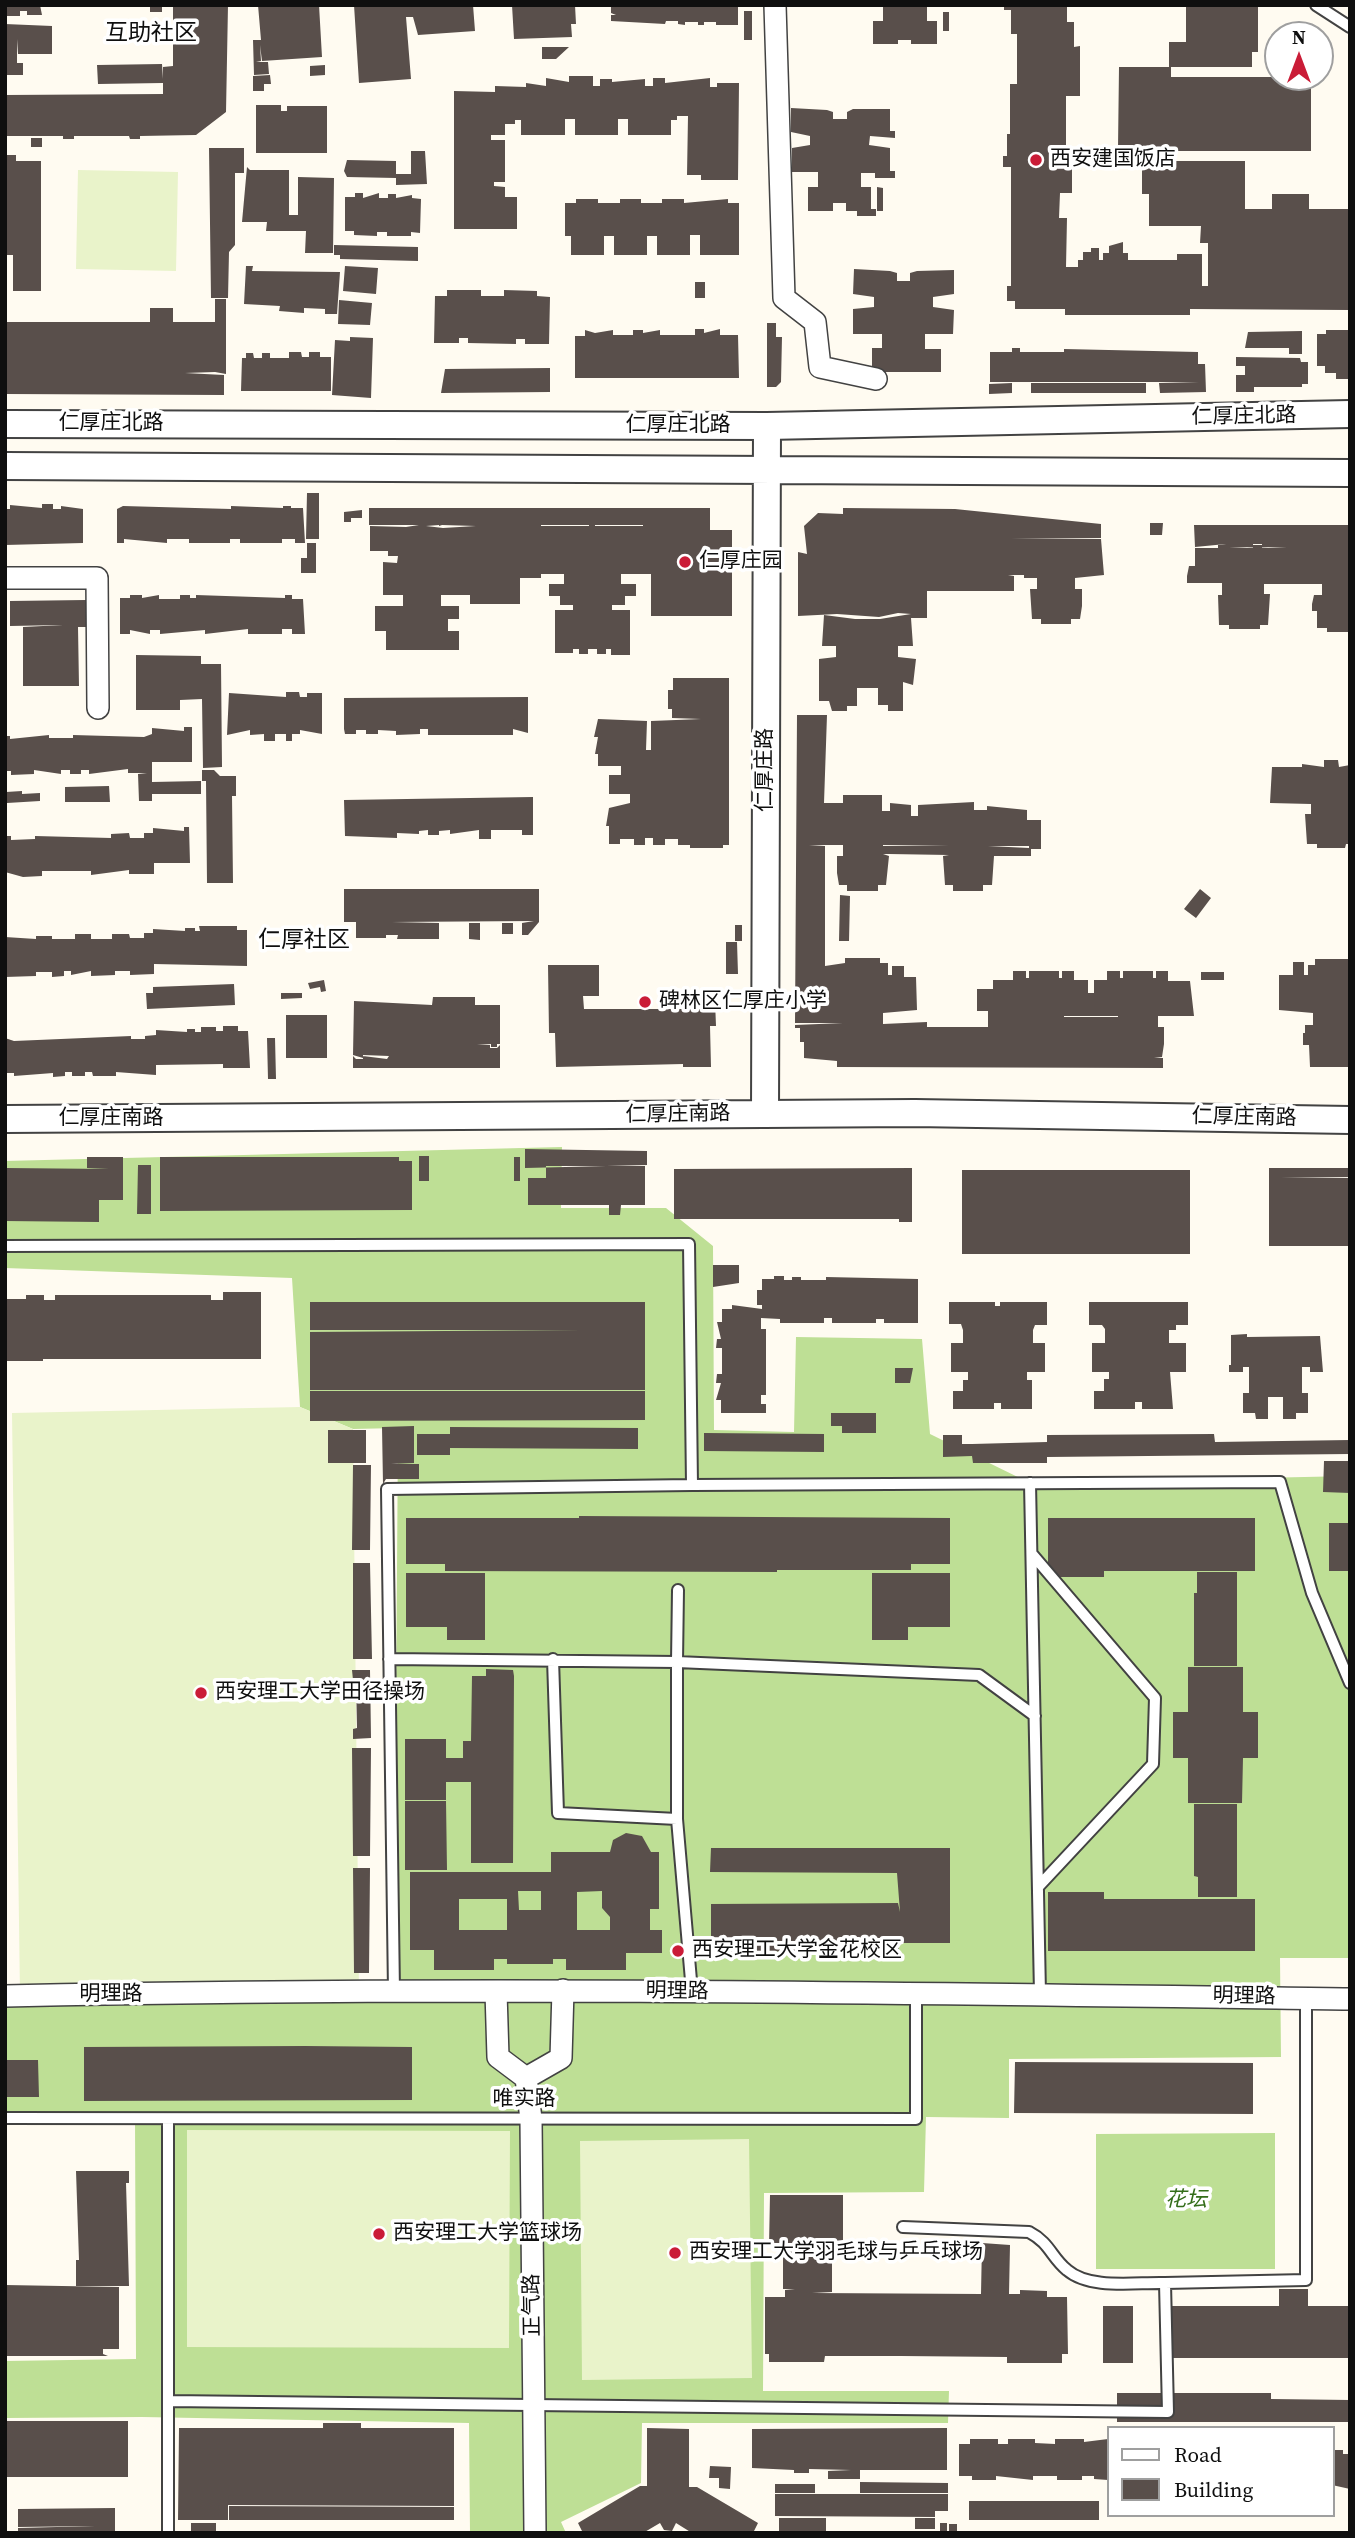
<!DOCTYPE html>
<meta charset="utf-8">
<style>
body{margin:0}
#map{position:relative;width:1355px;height:2538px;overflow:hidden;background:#fffbf1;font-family:"Source Serif 4",serif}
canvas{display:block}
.frame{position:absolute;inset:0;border:7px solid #0f0f0f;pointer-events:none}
.legend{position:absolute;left:1107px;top:2426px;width:228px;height:91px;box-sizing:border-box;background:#fff;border:2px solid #9f9f9f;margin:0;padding:9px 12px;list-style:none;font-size:21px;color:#0f0f0f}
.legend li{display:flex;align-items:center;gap:14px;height:35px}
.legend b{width:35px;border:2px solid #9f9f9f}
.north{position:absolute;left:1264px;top:21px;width:70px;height:70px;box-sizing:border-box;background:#fff;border:2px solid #9f9f9f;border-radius:50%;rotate:0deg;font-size:19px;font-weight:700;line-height:28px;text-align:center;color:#0f0f0f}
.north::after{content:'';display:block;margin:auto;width:24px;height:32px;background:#ca1c37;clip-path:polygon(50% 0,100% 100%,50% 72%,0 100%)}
</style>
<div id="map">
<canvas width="1355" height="2538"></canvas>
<div class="frame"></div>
<ul class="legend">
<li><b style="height:9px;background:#fff"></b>Road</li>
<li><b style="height:19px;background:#594f4b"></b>Building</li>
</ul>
<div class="north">N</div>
</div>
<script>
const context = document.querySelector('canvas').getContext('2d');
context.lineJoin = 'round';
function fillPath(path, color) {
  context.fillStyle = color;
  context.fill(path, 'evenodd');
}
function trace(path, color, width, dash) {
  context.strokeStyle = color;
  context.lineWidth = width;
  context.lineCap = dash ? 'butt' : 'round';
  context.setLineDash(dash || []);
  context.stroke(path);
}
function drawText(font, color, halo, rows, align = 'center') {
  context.font = font + ' "Source Serif 4","Noto Sans SC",serif';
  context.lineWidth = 7;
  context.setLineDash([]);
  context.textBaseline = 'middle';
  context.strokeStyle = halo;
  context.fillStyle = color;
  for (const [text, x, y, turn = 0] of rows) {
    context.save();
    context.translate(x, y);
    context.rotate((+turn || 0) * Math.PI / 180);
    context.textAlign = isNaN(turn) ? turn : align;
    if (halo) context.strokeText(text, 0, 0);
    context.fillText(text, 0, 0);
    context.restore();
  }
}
const forest = new Path2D(`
 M562 1147 561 1208H666L713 1246 714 1430 794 1432 796 1337 922 1339 930 1434 1030 1483 1350 1476V1958H1280L1281 2057 1009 2059V2118L926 2117 924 2192 764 2193 763 2391H949L948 2423H642L641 2483 561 2522 566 2533H470L469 2423 142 2417 7 2418 5 2361 136 2359 135 2119H5V1998L394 1993 398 1428 353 1429 300 1407 292 1278 5 1268V1161Z
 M1275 2133V2269H1096V2134Z`);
const pitch = new Path2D(`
 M78 170 178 172 176 271 76 269Z
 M300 1407 353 1429 359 1993 20 1995 12 1413Z
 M187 2130 510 2131 509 2348 187 2347Z
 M749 2139 752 2378 582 2380 580 2141Z`);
const building = new Path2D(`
 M5 5H40L42 15H27V11H20V16H5Z
 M173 5H228L226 112 196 135 140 136V139H130L129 136H74V139H63V136H5V95L163 94V83L98 84 97 65 162 64 163 79V67L173 66Z
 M258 5H319L322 57 262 61 260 45 261 61 256 62H268L269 74 254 75 253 40H261Z
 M354 5H473L475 31 418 35 413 17H406L411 79 359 83Z
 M512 5H575L576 24H571L572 37 514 39Z
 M611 5H738V25H716V22H704V25H698V22H685V25L678 24V21H666L665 24 611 21V15H616L611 13Z
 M883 5H927V21H937V44H911V40H898V44H873V21H883Z
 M1004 5H1067V22H1074V47L1080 46V96H1066V147H1069V167H1072V193H1060L1059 218H1067L1066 267H1078V260H1083V252H1091V248H1099V260H1103V253H1109V246L1123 242V253H1128V260H1177V254H1202V286H1208V243H1200L1201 226H1149V194H1142V160H1129L1118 148 1119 67H1169V42H1186V5H1258V52H1252V67H1171V77H1311V151H1170V161H1245V209H1272V194H1309V209H1350L1349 310 1190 309V315H1065V309H1015V301H1007V286H1011V167H1003V156H1007V134H1010V84H1017V34H1011V10H1004Z
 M150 6H162V12H150Z
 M744 11H752V40H744Z
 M943 12H949V31H943Z
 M5 24 52 26V54H18L17 39V63H23V75H5Z
 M542 47H569L556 59H542Z
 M325 65V75L310 76V66Z
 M270 75 271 84H264V91H253V76Z
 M569 76H593V86H600V79H612V82L645 79V86H653V78H665V83L710 78V87H717V83H739L738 180H701V175H687L688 116H677V120H671V135H628V119H618V135H575V119H565V135H521V120H515V124H505V135H491V140H505V182H494V186L505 187V197H517V229H454V91L495 92V86L526 87V83L546 86V78L569 82Z
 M256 105H281V111H287V106H327V153H256Z
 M791 108 827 110 833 112V119H847V112L853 109H890V131H895V138L870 136 869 145 890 148V171H895V178H875V173H861V187H871V209H876V216H857V211H846V203H833V211H808V187H818V172H792V148L810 145V136L791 132Z
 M31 138H42V147H31Z
 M209 148H244V173H235V245L229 252 228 298H211Z
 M411 151H425L427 184 396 185V178L347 177 344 171 347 160 396 161V174H411Z
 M5 155H16V161H41V291H13V255H5Z
 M247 167 250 170H289V215H298V177L334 178 333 253H305L306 231H266L267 222H242Z
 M877 187 883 188V211H877Z
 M355 193H363V198L379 193V198H388V194H396V198L412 195V198L421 199 420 233 411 232V236H387V232H377V236L354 235V231H345V197H355Z
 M576 199H598V203H620V199H641V203H662V199H684V203L728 199V203H739V255H700V235H690V255H657V236H647V255H614V236H604V255H571V236H565V203H576Z
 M334 245 418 247V261L340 259V255H334Z
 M246 266H253L252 271 340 272 337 314H325V309L304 308V313L279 311 280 306 244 304Z
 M345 266 378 268 376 294 343 291Z
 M854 269 890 271 897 273V281H910V273L917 271 954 270V294L933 297V307L954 310 953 334H925V349H941V372H872V348H882V334H853V309L874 307V297L853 294Z
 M695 282H705V298H695Z
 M447 290H481V296H504V290L537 291V296L550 297 549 344H525V339H516V344L468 343V338H459V343H434L435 296H447Z
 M215 299H226V374L215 372 185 373 224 375V395L5 394V322H150V308H173V322H215Z
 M339 300 372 303 370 325 338 324Z
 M767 323H776V337H782L781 382 776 387H767Z
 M695 329H704V333L720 329V335H738L739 378H575V336H585V330L595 333 613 330V335H633V330H643V333L660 330V335H695Z
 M1326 330H1350V379H1336V373H1325V366H1317V334H1326Z
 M1302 331V354H1289V348H1245L1248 332Z
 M350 337 373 338 371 398 332 395 335 340 350 341Z
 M1012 348H1020V352H1064V349L1198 352V364H1205L1206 392 1160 393 1159 383 1199 382H990V352H1012Z
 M289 352H301L302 357H309V352H320V357H331V391H241L242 358H246V353H253L254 358H262V353H270V358H289Z
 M1236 357 1300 358 1301 362H1308V384H1302V387H1254V392H1236V375H1245V366H1236Z
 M550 368V392L441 393 445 369Z
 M1012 383V393L989 394V384Z
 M1031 383H1146V393H1031Z
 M307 493H319V539H306Z
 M42 504H53V509H61V506L83 509V543L5 545V509H10V505L42 508Z
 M123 506 231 509V506L283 508V506H291V508H303L305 543H295V539H282V543H240V539H230V543H189V539H167V543L124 539V543H117V509Z
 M369 508H710V530H732V616H651V574H621V584H636V596H625V605H612V610H630V655H611V649H606V654H597V649H588V654H579V649H573V653H555V610H573V605H560V596H549V584H564V574H541V578H520V604H470V595H441V606H459V619H448V631H459V650H386V631H375V606H403V595H383V562L397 563 398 556H388V551H370V526L406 527 419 525H369ZM439 525V526L442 525 476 526 443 528 426 526ZM541 525H589V526H541ZM595 525H643V526H595Z
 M843 508 955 509 1101 524V538L1011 539H1101L1104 575 1075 578V589H1082V606L1080 619H1071V624H1041V619H1032L1030 589H1037V578H1024V575H1008L1014 576V591H927V618H911L913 646H898V657L916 659 913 685 903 682V711H888V705H878V688H857V706H847V711H832L829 701H819V659L836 657V646H822L824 615 855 619H880L911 614 898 613 879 617 837 614 798 616V552L807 554 804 526 818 513 843 514Z
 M362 510V518H351V522H344V512Z
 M1150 523H1163L1162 535H1150Z
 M1194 525H1350V632H1327V628H1317V611H1312V604L1314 595H1322V584H1264V594H1270L1268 625H1260V629H1229V625H1219L1218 595H1222V583H1187V576L1189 566H1195V548H1218V545L1226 544 1195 547ZM1253 544H1262V547L1287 548H1262V545H1253V548H1229L1253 547Z
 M307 543H316V573H301V558H307Z
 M130 595H142V598L159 595V599H180V595H190V598H196V595L285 598V595H292V599H303L305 634H292V629H282V634H248V629L205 634V630L160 634V630H150V634L130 630V634H120V598H130Z
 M86 600V627H78L79 686H23V627L63 625 10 626V601Z
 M136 655 201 656V664H221L222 767 203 768 202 699 180 700V710H136Z
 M673 678H729V845H723V848H690V845H678V839H665V845H653V838H645V845H634V839H620V844H609V826H606L609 808 630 803V794H609V775H621V766H598V754H595L598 737H594L598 719 647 721 646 750H651V721L701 719 672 718V709H668V690H673Z
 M286 692H299L300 697H307V693H322V734L300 730V734H292V741H286V734H275V741H264V734L250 735V730L227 735 229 693 286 697Z
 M528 697V733L513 729V735H428V729H420V734L396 735V731L378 730V734H366V730H356V734H345L344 729V698Z
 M797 715H827L824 803H843V795H882V811H890V803L911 805V816H918V805L974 802V810H987V806L1027 810V820H1041V849H1031V856H994L992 885H983V891H953V885H945L943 856 949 855 889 854H883L889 856 886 885H878V891H847V885H839L837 873V856H843V845H809L825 846V966L845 963V958H880V963H888V975H892V966H904V977H916L917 1010 883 1013V1024L927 1022V1027H988V1011H977V989H993V980H1013V971H1026V978H1029V971H1059V978H1062V971H1074V980H1088V993H1094V980H1107V971H1120V978H1123V971H1153V978H1156V971H1168V981H1190L1194 1016H1158V1027H1164V1044L1162 1057 1154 1058H1163V1068L837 1067V1061L804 1058V1042H800V1028H795V1025L843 1023H795ZM883 845H949L883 846ZM988 846H1029V848ZM1064 1016H1118V1017H1064Z
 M184 727H192V762H152V782L201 781V794H152V801H139L138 774 147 773H128V769L89 774V770H81V774H70V770H61V774L34 770V774L11 775V771H5V736H10V739L49 735V738H73V735L144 737 152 734V728L184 731Z
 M1324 760H1338L1339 767 1350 765V844H1346L1345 848H1317V844H1307L1305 814H1311V804L1270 803 1272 767H1302V764L1324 767Z
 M202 770H214L220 776H236V796H232L233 883H207L206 781H202Z
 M109 786 110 802H65V787Z
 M22 791V794L40 793V801L7 803 6 792Z
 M533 797V835H522V830H491V839H479V830L450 834V830L439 831V835H428V830L419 831V834L397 833V838L345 836 344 800Z
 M184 827H189L190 863H154V874H129V870L91 875V871H42V876L23 877 5 872V836H11V840L35 839V836L111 838V834L129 833 130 838H144V833H153V828L184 831Z
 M344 889H539V922L528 935H522V923L534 921 392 922 439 923V939H397L398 935H386V938H356V922H344Z
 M1200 889 1211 898 1196 918 1184 909Z
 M840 895 850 896 849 941H839Z
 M469 923H480V940L469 939Z
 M502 923H513V934H502Z
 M735 925H742V941H735Z
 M199 926H237V930H247V966L154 964V974L130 975V971H115V975L91 976V971L71 975V971H64V976L52 977V972H36V976L5 977V937L36 939V936H52V939H75V934H91V939H112V934H129L130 938H144V933H153V929L185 931V928H195V931H200Z
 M726 942H737L738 974H726Z
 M1315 959H1349L1350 1067H1310L1309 1045H1303V1033H1305V1025H1313V1013L1279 1010V975H1293V962H1304V975H1308V965H1315Z
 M548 965H599V996H583L584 1009H685V1002L715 1001 716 1026H710L711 1067H683V1064L556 1067 555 1033H549Z
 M1201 972H1224V980H1201Z
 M324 980 326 991 321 992 320 987 310 989 308 983Z
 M234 984 235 1005 147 1009 146 993H153V987Z
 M281 993H302V998L281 999Z
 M433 997H475V1005H500V1044H497V1047H491V1044L477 1045H490V1048H497L500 1045V1068H353V1056L356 1059H363V1056L387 1059 389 1056 363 1055V1058L353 1055 354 1001 432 1005Z
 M286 1015H327V1058H286Z
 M223 1026H238V1031H248L250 1068H223V1064L156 1065V1075L116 1072V1076H93L92 1072H85V1076H72V1072H65V1076L53 1077V1073L14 1076V1073H5V1038L14 1041 131 1036V1039H145V1036L156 1035V1030L187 1032V1029H195V1032H201V1027H216V1031H223Z
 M267 1038H275L276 1079H268Z
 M525 1149 647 1151V1165L525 1168Z
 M419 1156H429V1181H419Z
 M87 1157H123V1200H99V1222L5 1221V1168L109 1169 87 1168Z
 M160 1157H399V1161H412V1210L160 1211Z
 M514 1157H520V1181H514Z
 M138 1165H151V1214H137Z
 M546 1166H645V1205H621L620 1215H609V1205H528V1178H546Z
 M912 1168V1222H899V1219H674V1169Z
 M1269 1168H1350V1177H1281L1350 1178V1246H1269Z
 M962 1170H1190V1254H962Z
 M713 1265H739V1283L713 1287Z
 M774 1276H784V1280H792V1277H801V1280H826V1277L918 1279V1323H884V1319H876V1323H832V1318H824V1323H780V1319L761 1318V1329H766V1395H761V1404H766V1413H721V1400H716L721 1383H716L717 1374H722V1348H716L717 1339H721L717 1322H722V1309H732V1305L762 1309V1305H757V1290H762V1279H774Z
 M223 1292H261V1359H43V1361H5V1299H26V1295H44V1300H55V1295H211V1300H223Z
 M310 1302H645V1390H310V1332L582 1330H310Z
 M949 1302H995V1306H1000V1302H1047V1325H1035L1033 1330V1343H1045V1372H1027V1380H1032V1409H1001V1403H994V1409H953V1391H963V1380H968V1372H951V1343H963V1330L961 1324H949Z
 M1089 1302H1188V1325H1176V1330H1169V1343H1186V1372H1170L1173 1409H1142V1402H1135V1409H1094V1391H1104V1379H1109V1372H1092V1343H1105V1329L1102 1325H1089Z
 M1247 1334V1337L1320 1336 1323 1372H1310V1367H1302V1393H1308V1413H1296V1419H1283V1397H1268V1419H1256L1255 1413H1243V1393H1249V1367H1243V1372H1229V1365H1231V1335Z
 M895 1368H913L910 1383H895Z
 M310 1391H645V1420L310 1421Z
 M831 1413H876V1433H842V1426H831Z
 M414 1426V1463L391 1464H419V1479H386L383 1484 382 1427Z
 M450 1427 638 1428V1449L450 1448V1455H417V1434H450Z
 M328 1430H366V1463H328Z
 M704 1433 824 1434V1452L704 1451Z
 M1214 1434 1215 1442 1350 1440V1454L1047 1457V1463H973L972 1456 943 1457V1435H962V1444H972L1047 1442V1435Z
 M1324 1461H1350V1493L1323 1492Z
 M353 1465H371L370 1550H352Z
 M579 1516 950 1518V1564H911V1570H777V1572L445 1571V1564H406V1518H579Z
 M1048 1518H1255V1571H1104V1577H1055L1048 1567Z
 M1329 1523H1350V1571H1329Z
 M353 1563H370L372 1659H353Z
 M1197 1572H1237V1666H1194V1593H1197Z
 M406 1573H485V1640H447V1627H406Z
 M872 1573H950V1627H908V1640H872Z
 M1188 1667H1243V1712H1258V1758H1243L1242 1803H1188V1758H1173V1712H1188Z
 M486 1669 513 1670 514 1676 513 1863H471V1782H446V1800H405V1739H446V1758H463V1741H471L472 1676H486Z
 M352 1670H370L371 1738 353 1739V1729L357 1728 356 1680H353Z
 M352 1748H371L370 1856H353Z
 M405 1801H446L447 1870H405Z
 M1194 1804H1237V1897H1198V1877L1194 1876Z
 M626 1833 642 1836 651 1852H659V1909H650V1930H662V1953H626V1970H566V1959H553V1964H507V1959H494V1970H434V1950H410V1872H551V1852H610L613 1840ZM518 1891H541V1910H519ZM602 1891V1908L610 1917V1930H577V1892ZM459 1899H507V1930H459Z
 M711 1848H950V1943H899V1951L711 1952V1904L898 1903 900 1912 897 1873 710 1872Z
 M353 1868H370L369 1973H354Z
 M1048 1892H1104V1899H1255V1951H1048Z
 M305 2046 412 2047V2100L84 2101V2047Z
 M5 2060H38L39 2097H5Z
 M1015 2062 1253 2063V2114L1014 2113Z
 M76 2171H129V2183H126L129 2286H76V2260H79Z
 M770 2195H843V2255H832V2292L812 2293 981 2294 982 2243 1010 2245 1009 2294H1020V2290L1047 2291V2297H1067L1068 2354H1062V2363H1007V2357L901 2356H825L824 2362H769V2354H765V2297H785V2290L795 2289H783V2246H769Z
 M5 2285 119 2287V2349H103V2354L108 2356H5Z
 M1279 2289H1308V2306H1350V2358H1165V2306H1279Z
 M1103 2306H1133V2363H1103Z
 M1117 2393H1271V2399L1350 2400V2422H1117Z
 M5 2421H128V2477H5Z
 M323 2423H361V2428H454V2506L228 2505V2520H178L179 2428H323Z
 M647 2428 689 2429V2487H697L758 2523 753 2533H692L676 2523 672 2531 664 2530 660 2523 643 2533H583L578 2523 640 2486H647Z
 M947 2428V2470H860V2479H828V2471L851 2470 809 2469V2473H794V2470L752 2468V2429Z
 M970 2439H998V2444H1008V2439H1035V2443L1055 2444V2439H1084V2442L1108 2439V2480L1094 2479V2476H1082V2480H1057V2476H1033V2480L996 2476V2480H972V2476H959V2444H970Z
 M1332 2450H1343V2454H1350V2489L1332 2485Z
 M710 2466 731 2467 730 2489 719 2488V2478H709Z
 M860 2482 948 2483V2493H860Z
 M775 2484H815V2493H775Z
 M775 2494H948V2511H935V2517L775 2516Z
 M969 2501H1099V2520H969Z
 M229 2506 454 2507V2520H229Z
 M115 2508V2533H18V2528L95 2526 18 2527V2509Z
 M779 2518H826V2533H779Z
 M915 2518H935V2529H915Z
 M191 2523H216V2532H191Z
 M940 2523H947V2533H940Z
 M949 2524H957V2533H949Z`);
const service = new Path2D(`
 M1316 5 1350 27
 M5 1246 689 1244 692 1485 387 1489 394 1992
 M1030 1483 1040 1994
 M692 1485 1280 1482 1312 1593 1350 1683
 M1032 1554 1155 1698 1153 1764 1038 1887
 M678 1590 677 1662 979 1675 1035 1716
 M389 1659 677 1662V1819L692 1992
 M553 1659 558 1813 677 1819
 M5 2118 916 2119V1992
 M168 2119V2533
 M903 2227 1029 2232C1050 2243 1051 2257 1067 2270 1090 2290 1136 2282 1165 2283
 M168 2401 1168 2412 1165 2283 1306 2280V1998`);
const minor = new Path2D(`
 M775 5 784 298 815 322 820 367 876 379
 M5 578H97L98 708
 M496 1992 498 2057 526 2078 561 2058 563 1990
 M5 1996C453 1986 902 1993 1350 1999
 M526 2078 531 2119 535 2533`);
const tertiary = new Path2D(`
 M5 424 767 426 1350 414
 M5 466 1350 473
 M765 1114 767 426
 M5 1119 915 1113 1350 1120`);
const markers = [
 [1036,160,7,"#ca1c37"],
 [685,562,7,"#ca1c37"],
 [645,1002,7,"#ca1c37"],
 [201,1693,7,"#ca1c37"],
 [678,1951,7,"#ca1c37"],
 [379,2234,7,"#ca1c37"],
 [675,2253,7,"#ca1c37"]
];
const poiNames = [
 ["西安建国饭店",1050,160],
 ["仁厚庄园",699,562],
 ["碑林区仁厚庄小学",659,1002],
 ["西安理工大学田径操场",215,1693],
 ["西安理工大学金花校区",692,1951],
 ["西安理工大学篮球场",393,2234],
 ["西安理工大学羽毛球与乒乓球场",689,2253]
];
const streetNames = [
 ["仁厚庄北路",1244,417,-1],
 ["仁厚庄北路",111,424],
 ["仁厚庄北路",678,426],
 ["仁厚庄路",766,770,-90],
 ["仁厚庄南路",678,1115,-1],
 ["仁厚庄南路",1244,1118,1],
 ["仁厚庄南路",111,1119],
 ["明理路",677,1992,1],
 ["明理路",111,1995],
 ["明理路",1244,1997,1],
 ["唯实路",524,2100],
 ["正气路",533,2305,-91]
];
const parkNames = [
 ["花坛",1186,2201]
];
const neighbourhoodNames = [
 ["互助社区",151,34],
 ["仁厚社区",304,941]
];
fillPath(forest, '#bedf95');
fillPath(pitch, '#e9f3ca');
fillPath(building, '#594f4b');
trace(service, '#424242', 14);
trace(minor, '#424242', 24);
trace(tertiary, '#424242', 30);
trace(service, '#fff', 10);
trace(minor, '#fff', 21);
trace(tertiary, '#fff', 26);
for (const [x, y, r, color] of markers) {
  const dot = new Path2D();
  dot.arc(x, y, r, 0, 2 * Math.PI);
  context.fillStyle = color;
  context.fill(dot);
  trace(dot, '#fff', 2.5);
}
drawText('21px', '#0f0f0f', '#fff', poiNames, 'left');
drawText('21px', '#0f0f0f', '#fff', streetNames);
drawText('italic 21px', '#346d1a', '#fff', parkNames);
drawText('23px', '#0f0f0f', '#fff', neighbourhoodNames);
</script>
